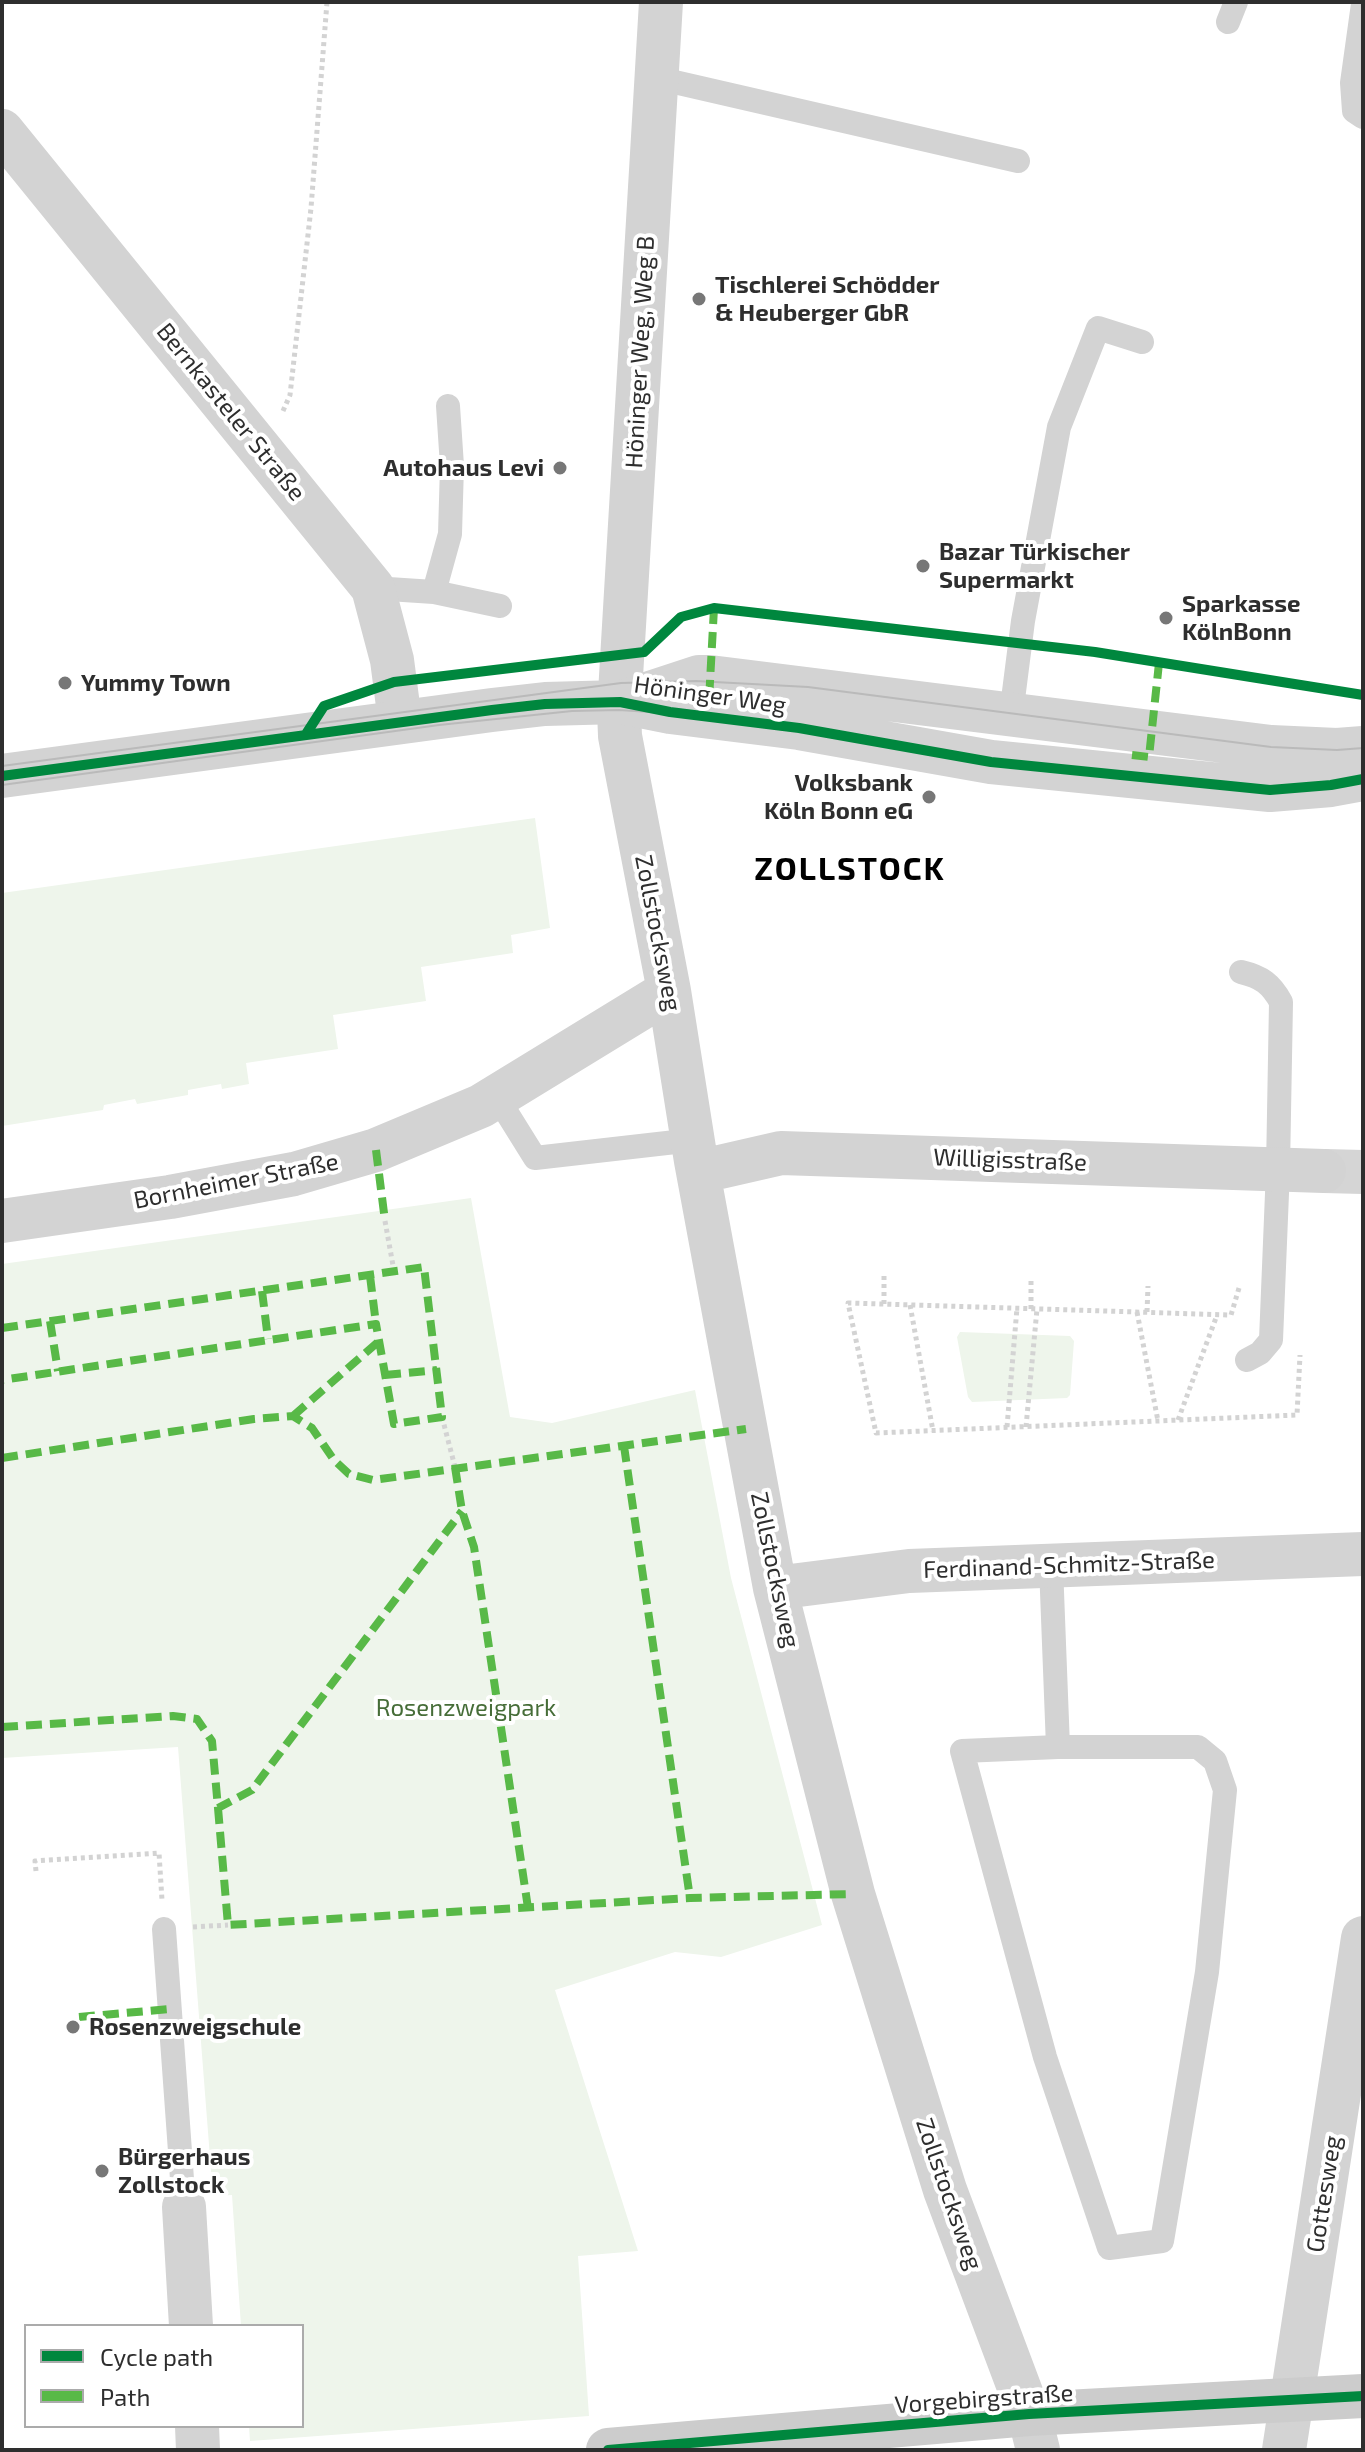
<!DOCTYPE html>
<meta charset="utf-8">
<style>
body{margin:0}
#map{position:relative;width:1365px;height:2452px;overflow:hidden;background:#fff;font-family:"Exo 2",sans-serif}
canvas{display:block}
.frame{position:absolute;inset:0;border:4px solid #2e2e2e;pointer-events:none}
.legend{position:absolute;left:24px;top:2324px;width:280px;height:104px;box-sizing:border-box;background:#fff;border:2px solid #ababab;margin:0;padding:10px 14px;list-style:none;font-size:24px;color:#2e2e2e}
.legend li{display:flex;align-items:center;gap:16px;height:40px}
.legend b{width:40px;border:2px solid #ababab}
</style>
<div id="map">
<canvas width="1365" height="2452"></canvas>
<div class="frame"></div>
<ul class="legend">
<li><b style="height:10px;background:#00873e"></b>Cycle path</li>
<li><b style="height:10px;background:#58b947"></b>Path</li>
</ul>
</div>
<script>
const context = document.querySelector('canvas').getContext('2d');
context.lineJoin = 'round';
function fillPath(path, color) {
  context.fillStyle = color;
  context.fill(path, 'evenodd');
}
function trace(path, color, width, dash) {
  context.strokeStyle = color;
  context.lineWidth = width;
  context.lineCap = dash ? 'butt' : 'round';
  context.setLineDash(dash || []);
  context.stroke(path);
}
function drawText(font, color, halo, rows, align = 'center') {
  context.font = font + ' "Exo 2",sans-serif';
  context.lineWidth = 8;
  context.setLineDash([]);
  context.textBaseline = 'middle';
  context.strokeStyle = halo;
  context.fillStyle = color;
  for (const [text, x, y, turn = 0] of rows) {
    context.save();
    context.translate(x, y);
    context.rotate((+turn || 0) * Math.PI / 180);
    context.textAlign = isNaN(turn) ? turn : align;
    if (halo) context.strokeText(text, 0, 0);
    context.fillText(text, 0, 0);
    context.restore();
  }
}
const green = new Path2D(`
 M535 818 550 928 511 935 513 953 421 967 426 1001 333 1015 338 1049 246 1063 249 1084 222 1089 221 1084 188 1090V1095L137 1104 135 1099 104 1105 103 1110 2 1126V893Z
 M471 1198 510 1417 552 1423 695 1390 731 1578 822 1925 721 1957 675 1952 555 1990 638 2251 578 2256 589 2416 250 2441 249 2426H302V2326H241L232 2195 213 2196 178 1747 2 1758V1264Z
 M960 1332 1070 1336 1074 1341 1070 1395 1067 1398 972 1402 968 1397 957 1337Z`);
const minorTunnel = new Path2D(`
 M1324 1171 1363 1172`);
const path = new Path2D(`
 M283 411 290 395 311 208 327 2
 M385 1221 394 1271
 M1239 1288 1231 1315 848 1303 876 1433 1297 1415 1300 1355
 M884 1304V1276
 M910 1305 933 1431
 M1031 1309V1280
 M1137 1312 1158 1421
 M1147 1312 1148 1286
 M442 1417 455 1467
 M1178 1420 1217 1315
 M1007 1427 1017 1308
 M1026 1427 1037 1309
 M36 1871 35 1861 159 1853 162 1900
 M193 1927 228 1925`);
const service = new Path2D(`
 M1363 4 1352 83 1354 111 1363 117
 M1228 22 1236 2
 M657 78 1018 161
 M373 588 434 592 450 534 452 466 448 406
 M434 592 500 606
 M1011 715 1023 621 1059 427 1098 328 1142 342
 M1241 972C1262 977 1271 984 1281 1002L1278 1169 1271 1340 1260 1353 1247 1360
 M497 1097 535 1158 693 1140
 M1051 1566 1058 1747H1198L1215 1761 1225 1790 1207 1972 1162 2241 1109 2248 1045 2057 962 1751 1058 1747
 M164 1929 184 2207`);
const minor = new Path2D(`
 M661 2 619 710 620 736 669 991 696 1161 775 1588 853 1894 945 2190 1029 2414 1038 2450
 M2 131 373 588 392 660 400 721
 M698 1172 781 1153 1324 1171
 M2 1221 170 1197 294 1174 376 1150 481 1106 669 991
 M775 1588 909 1571 1363 1554
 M184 2207 191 2326
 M197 2426 198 2450`);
const tertiary = new Path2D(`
 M626 701 699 677H710L1271 747 1337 750 1363 748
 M2 776 492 710 545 704 620 702 670 712 799 728 991 762 1270 790 1331 785 1363 779
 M1284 2450 1363 1938`);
const secondary = new Path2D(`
 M608 2450 1029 2414 1363 2396`);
const tram = new Path2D(`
 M2 766 621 683 696 681 808 687 1271 747 1337 750 1363 748
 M2 785 439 725 572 711 619 710 710 716 799 728 991 762 1270 790 1331 785 1363 776`);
const quiet = new Path2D(`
 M714 608 709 700H718
 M1132 755 1149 757 1159 663
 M376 1150 385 1221
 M370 1276 376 1324
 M262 1291 268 1339
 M50 1321 58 1371
 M2 1328 424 1267 442 1417 394 1424 376 1324 2 1380
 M385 1375 437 1370
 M293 1416 378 1342
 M624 1446 690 1898
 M2 1458 254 1419 293 1416 312 1428 334 1460 349 1474 373 1480 746 1429
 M455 1467 462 1511 474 1547 528 1908
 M2 1727 173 1716 197 1719 212 1741 218 1808 252 1790 462 1511
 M218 1808 228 1925 690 1898 853 1894
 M79 2017 170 2009`);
const cycleway = new Path2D(`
 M306 734 324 706 394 682 644 652 681 617 714 608 1095 652 1363 695
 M2 776 492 710 545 704 620 702 670 712 799 728 991 762 1270 790 1331 785 1363 779
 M608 2450 1029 2414 1363 2396`);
const markers = [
 [699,299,8,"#777"],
 [560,468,8,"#777"],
 [923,566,8,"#777"],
 [1166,618,8,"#777"],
 [65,683,8,"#777"],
 [929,797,8,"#777"],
 [73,2027,8,"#777"],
 [102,2171,8,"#777"]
];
const poiNames = [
 ["Tischlerei Schödder",715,285],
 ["& Heuberger GbR",715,313],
 ["Autohaus Levi",544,468,"right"],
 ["Bazar Türkischer",939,552],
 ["Supermarkt",939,580],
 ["Sparkasse",1182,604],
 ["KölnBonn",1182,632],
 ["Yummy Town",81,683],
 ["Volksbank",913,783,"right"],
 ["Köln Bonn eG",913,811,"right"],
 ["Rosenzweigschule",89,2027],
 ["Bürgerhaus",118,2157],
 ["Zollstock",118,2185]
];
const streetNames = [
 ["Höninger Weg, Weg B",640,352,-87],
 ["Bernkasteler Straße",231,412,51],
 ["Höninger Weg",710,695,8],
 ["Zollstocksweg",658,933,79],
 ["Willigisstraße",1010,1160,2],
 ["Bornheimer Straße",236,1181,-11],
 ["Ferdinand-Schmitz-Straße",1069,1565,-2],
 ["Zollstocksweg",775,1570,78],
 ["Zollstocksweg",949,2194,71],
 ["Gottesweg",1324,2194,-81],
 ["Vorgebirgstraße",984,2399,-4]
];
const parkNames = [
 ["Rosenzweigpark",466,1708]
];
const districtNames = [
 ["ZOLLSTOCK",850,869]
];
fillPath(green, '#eef5eb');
trace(minorTunnel, '#d5d5d5', 44, [44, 22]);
trace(path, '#d3d3d3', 5, [4, 4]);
trace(service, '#d3d3d3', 24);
trace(minor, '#d3d3d3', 44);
trace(tertiary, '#d3d3d3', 44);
trace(secondary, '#ccc', 44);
trace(tram, '#bababa', 2);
trace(quiet, '#58b947', 8, [16, 8]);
trace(cycleway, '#00873e', 10);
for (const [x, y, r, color] of markers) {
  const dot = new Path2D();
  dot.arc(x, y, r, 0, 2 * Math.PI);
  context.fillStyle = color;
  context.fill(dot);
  trace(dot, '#fff', 3);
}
drawText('bold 24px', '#2e2e2e', '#fff', poiNames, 'left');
drawText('24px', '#2e2e2e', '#fff', streetNames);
drawText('24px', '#466d38', '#fff', parkNames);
context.letterSpacing = '2px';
drawText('bold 32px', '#000', '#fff', districtNames);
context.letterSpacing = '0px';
</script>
